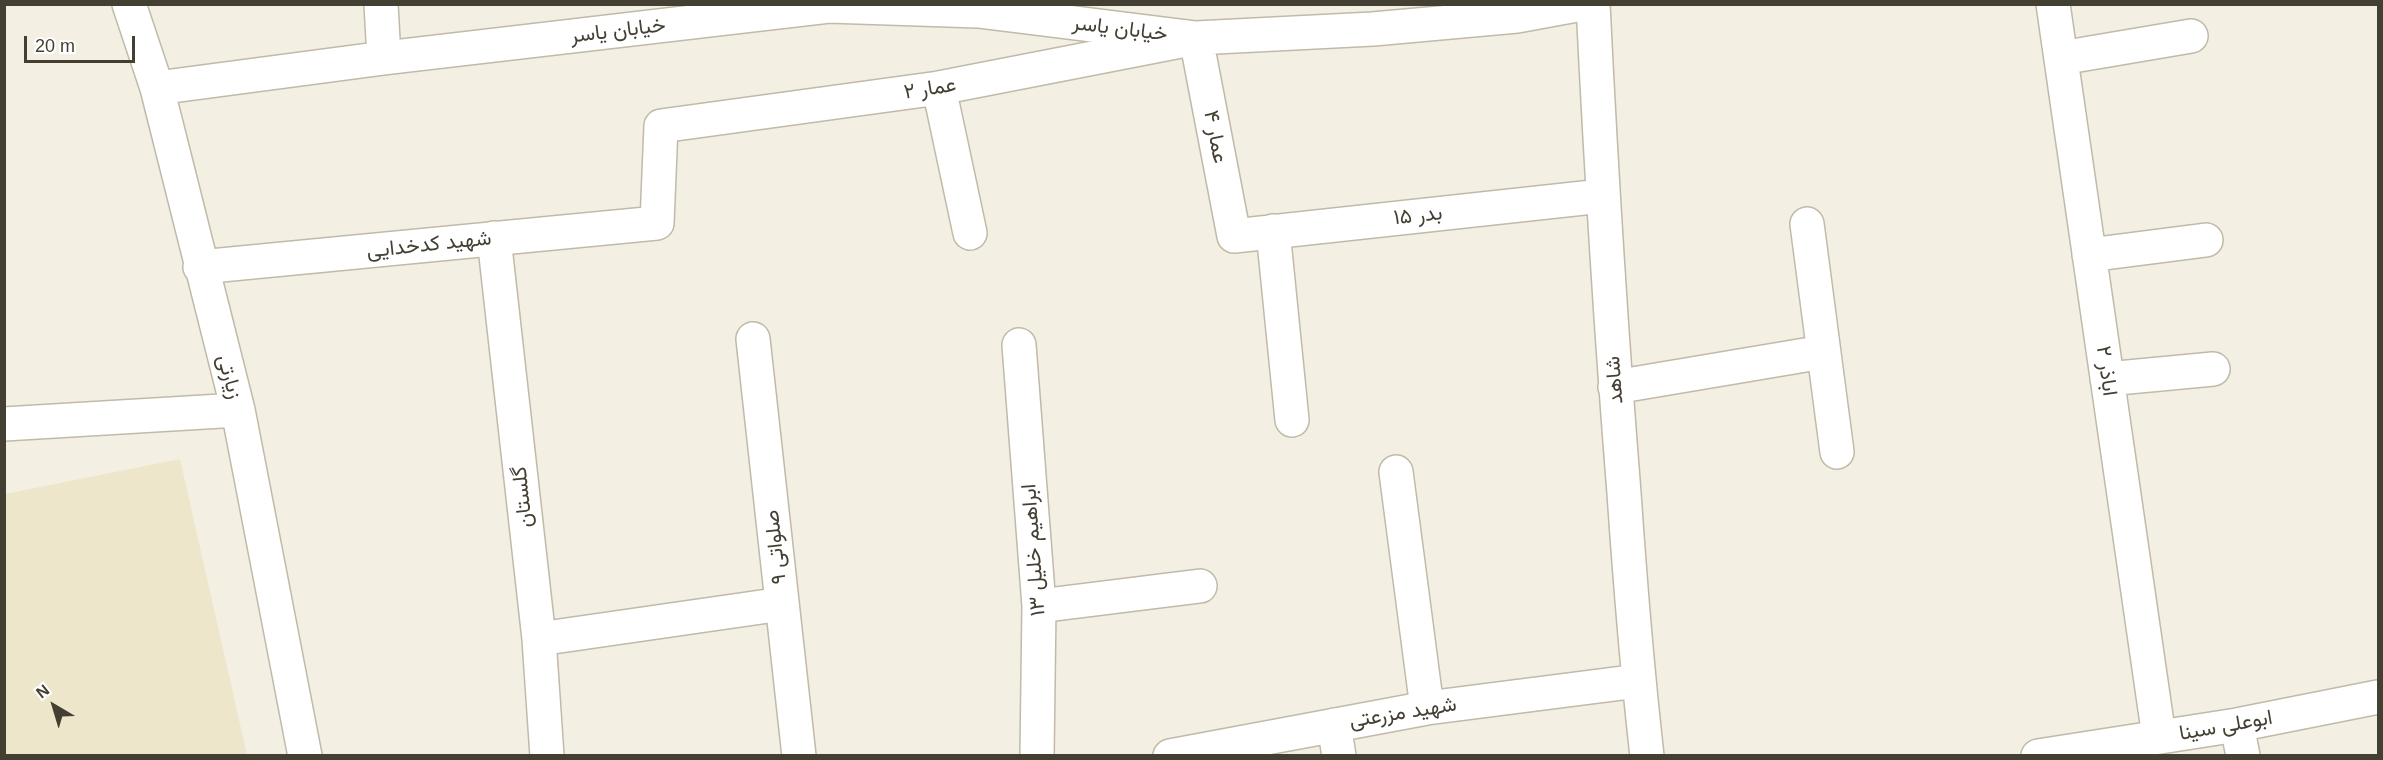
<!DOCTYPE html>
<meta charset="utf-8">
<style>
body{margin:0}
#map{position:relative;width:2383px;height:760px;overflow:hidden;background:#f3efe3;font-family:Arial,sans-serif}
canvas{display:block}
.frame{position:absolute;inset:0;border:6px solid #443f33;pointer-events:none}
.north{position:absolute;left:24px;top:676px;width:60px;height:60px;-webkit-text-stroke:4px #fff;paint-order:stroke;rotate:322deg;font-size:16px;font-weight:700;line-height:24px;text-align:center;color:#443f33}
.north::after{content:'';display:block;margin:auto;width:21px;height:27px;background:#443f33;clip-path:polygon(50% 0,100% 100%,50% 72%,0 100%)}
.scale{position:absolute;left:24px;top:36px;width:111px;height:27px;box-sizing:border-box;border:3px solid #443f33;border-top:0;padding-left:8px;font-size:18px;line-height:21px;white-space:nowrap;color:#443f33;-webkit-text-stroke:4px #fff;paint-order:stroke}
</style>
<div id="map">
<canvas width="2383" height="760"></canvas>
<div class="frame"></div>
<div class="north">N</div>
<div class="scale">20 m</div>
</div>
<script>
const context = document.querySelector('canvas').getContext('2d');
context.lineJoin = 'round';
function fillPath(path, color) {
  context.fillStyle = color;
  context.fill(path, 'evenodd');
}
function trace(path, color, width, dash) {
  context.strokeStyle = color;
  context.lineWidth = width;
  context.lineCap = dash ? 'butt' : 'round';
  context.setLineDash(dash || []);
  context.stroke(path);
}
function drawText(font, color, halo, rows, align = 'center') {
  context.font = font + ' Arial,Vazirmatn,sans-serif';
  context.lineWidth = 4.5;
  context.setLineDash([]);
  context.textBaseline = 'middle';
  context.strokeStyle = halo;
  context.fillStyle = color;
  for (const [text, x, y, turn = 0] of rows) {
    context.save();
    context.translate(x, y);
    context.rotate((+turn || 0) * Math.PI / 180);
    context.textAlign = isNaN(turn) ? turn : align;
    if (halo) context.strokeText(text, 0, 0);
    context.fillText(text, 0, 0);
    context.restore();
  }
}
const education = new Path2D(`
 M180 459 247 755H5V494Z`);
const minor = new Path2D(`
 M129 4 157 88 238 410 305 756
 M381 4 384 58
 M1593 4C1601 168 1611 331 1624 493 1630 581 1637 668 1647 756
 M2053 4 2159 737
 M2061 58 2191 36
 M157 88 384 58 829 6 978 11 1196 38 1373 29 1517 16 1582 4
 M939 88 970 233
 M1807 224 1837 452
 M1273 231 1292 420
 M494 238 539 639 547 756
 M2089 255 2206 240
 M200 267 657 223 661 126 939 88 1196 38 1234 236 1602 196
 M753 339 799 756
 M1019 345 1039 606 1037 756
 M2107 379 2213 369
 M1615 387 1823 352
 M4 424 238 410
 M1396 472 1427 708
 M1039 606 1200 586
 M539 639 782 604
 M1334 725 1339 756
 M2237 725 2243 756
 M1170 756 1427 708 1638 681
 M2038 756 2237 725 2378 697`);
const streetNames = [
 ["خیابان یاسر",1120,29,7],
 ["خیابان یاسر",618,31,-7],
 ["عمار ۲",930,89,-9],
 ["عمار ۴",1215,137,79],
 ["بدر ۱۵",1418,216,-6],
 ["شهید کدخدایی",429,245,-6],
 ["اباذر ۲",2106,371,82],
 ["زیارتی",229,377,75],
 ["شاهد",1615,380,-94],
 ["گلستان",523,497,-96],
 ["صلواتی ۹",776,547,-96],
 ["ابراهیم خلیل ۱۳",1034,550,-94],
 ["شهید مزرعتی",1403,713,-9],
 ["ابوعلی سینا",2226,726,-10]
];
fillPath(education, '#ede6cb');
trace(minor, '#c1baa8', 36);
trace(minor, '#fff', 33);
drawText('21px', '#443f33', '#fff', streetNames);
</script>
